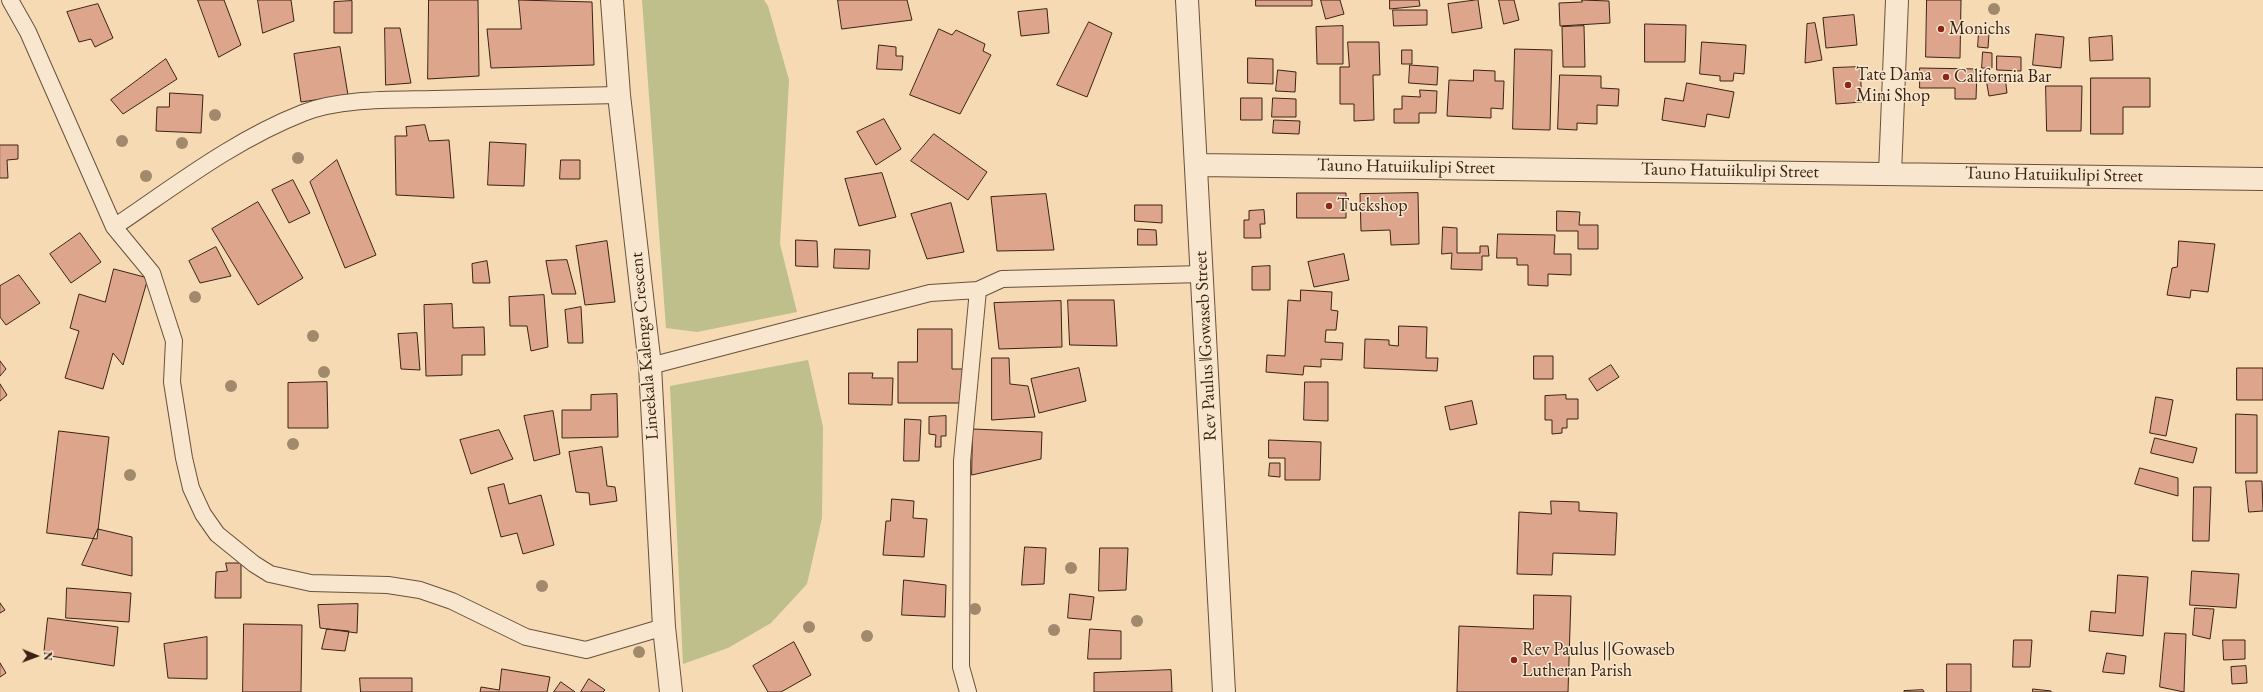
<!DOCTYPE html>
<meta charset="utf-8">
<style>
body{margin:0}
#map{position:relative;width:2263px;height:692px;overflow:hidden;background:#f5dab3;font-family:"EB Garamond",serif}
canvas{display:block}
.north{position:absolute;left:16px;top:636px;width:40px;height:40px;-webkit-text-stroke:3px #f8e7ce;paint-order:stroke;rotate:91deg;font-size:11px;font-weight:700;line-height:16px;text-align:center;color:#3c2213}
.north::after{content:'';display:block;margin:auto;width:14px;height:18px;background:#3c2213;clip-path:polygon(50% 0,100% 100%,50% 72%,0 100%)}
</style>
<div id="map">
<canvas width="2263" height="692"></canvas>
<div class="north">N</div>
</div>
<script>
const context = document.querySelector('canvas').getContext('2d');
context.lineJoin = 'round';
function fillPath(path, color) {
  context.fillStyle = color;
  context.fill(path, 'evenodd');
}
function trace(path, color, width, dash) {
  context.strokeStyle = color;
  context.lineWidth = width;
  context.lineCap = dash ? 'butt' : 'round';
  context.setLineDash(dash || []);
  context.stroke(path);
}
function drawText(font, color, halo, rows, align = 'center') {
  context.font = font + ' "EB Garamond",serif';
  context.lineWidth = 3;
  context.setLineDash([]);
  context.textBaseline = 'middle';
  context.strokeStyle = halo;
  context.fillStyle = color;
  for (const [text, x, y, turn = 0] of rows) {
    context.save();
    context.translate(x, y);
    context.rotate((+turn || 0) * Math.PI / 180);
    context.textAlign = isNaN(turn) ? turn : align;
    if (halo) context.strokeText(text, 0, 0);
    context.fillText(text, 0, 0);
    context.restore();
  }
}
const green = new Path2D(`
 M642 0H764L768 6 789 80 780 244 797 312 697 332 666 328Z
 M808 360 823 427 822 518 807 584 771 623 728 648 683 664 670 386Z`);
const building = new Path2D(`
 M198 0H224L241 45 219 57Z
 M258 0H291L294 21 263 33Z
 M429 0H478L479 76 428 79Z
 M519 0 592 2 594 65 491 68 487 29H521Z
 M838 0H907L912 20 842 29Z
 M1256 0H1312V6H1256Z
 M1321 0H1340L1344 14 1326 19Z
 M1390 0H1419L1420 6 1390 9Z
 M1478 0 1482 28 1452 33 1448 4Z
 M1499 0H1514L1519 20 1504 24Z
 M1582 0 1609 1 1610 23 1560 26 1559 3 1582 2Z
 M1927 0H1961L1960 58 1926 57Z
 M352 1V33H334V2Z
 M98 4 113 38 95 47 91 39 79 42 67 12Z
 M1047 9 1049 33 1021 36 1018 12Z
 M1393 10H1427V25L1394 26Z
 M1854 15 1857 45 1826 48 1823 18Z
 M1089 22 1112 33 1087 97 1057 85Z
 M1815 23 1822 60 1805 63 1807 24Z
 M1645 24 1686 25 1685 62H1645Z
 M1343 26V64H1317L1316 27Z
 M1584 26 1585 67H1563L1562 27Z
 M385 28H400L411 83 386 85Z
 M939 29 952 35 956 30 985 44 983 51 991 55 960 114 910 95Z
 M1979 32 1989 33 1988 48 1978 47Z
 M2036 34 2064 37 2061 68 2033 65Z
 M2112 36 2113 60 2090 61 2089 38Z
 M1348 42H1379L1380 75H1373L1374 120 1354 121V104H1340V67H1349Z
 M1702 42 1746 45 1744 74 1734 73 1733 81H1720V76L1700 74Z
 M879 45 896 47V56H903L902 70 877 69Z
 M340 47 348 95 301 102 294 54Z
 M1515 49 1552 50 1550 130 1513 129Z
 M1402 50H1412V64H1402Z
 M1983 52 1992 53V68H1982Z
 M1997 56 2021 57V71L1997 70Z
 M1248 58 1273 59V84L1248 83Z
 M166 59 177 79 123 114 111 100Z
 M1410 65 1438 67 1437 85 1409 83Z
 M1860 67 1862 102 1836 104 1833 68Z
 M1920 68 1977 69 1976 99H1955V88H1920Z
 M1278 70 1296 72 1295 92 1276 91Z
 M1474 70 1495 71V81H1504L1503 109 1491 108V118L1447 116 1449 80 1473 81Z
 M1560 75 1601 76V88L1619 89 1618 106 1597 105V124L1577 123V130L1558 129Z
 M2005 76 2007 93 1989 96 1986 79Z
 M2091 78H2150V107H2123V134H2091Z
 M1687 83 1734 92 1729 118 1707 114 1705 127 1662 120 1665 98 1683 101Z
 M2046 86H2082L2081 131H2047Z
 M1420 90 1437 91 1436 113H1419V123H1394V109H1402V96L1420 97Z
 M170 93 203 95 201 133 156 131 157 107H169Z
 M1241 98H1262V120H1241Z
 M1273 98 1296 99V117H1272Z
 M884 119 901 149 876 165 857 132Z
 M1274 120 1300 121 1299 134 1273 133Z
 M425 125 429 141 449 140 454 198 396 195 395 136H407L406 127Z
 M934 134 987 172 968 200 911 161Z
 M490 142 526 144 524 186 488 185Z
 M0 145H18V159L7 160 8 178H0Z
 M337 160 376 255 345 268 310 182Z
 M561 160H580V179H560Z
 M882 173 896 217 859 226 845 179Z
 M293 180 310 213 289 223 272 190Z
 M1297 193H1346V218H1297Z
 M1418 193 1419 244 1391 245 1390 230 1361 231 1360 194Z
 M1046 194 1054 250 997 251 991 197Z
 M258 202 303 278 258 305 212 229Z
 M951 203 964 252 927 259 911 214Z
 M1135 205H1162V223L1135 221Z
 M1264 210 1265 224H1260L1261 238H1244V220H1249V211Z
 M1557 211 1580 212 1579 225H1598V249H1578V231H1557Z
 M1443 227 1457 228V253H1480V246H1488L1489 256H1482V270L1451 269 1452 253 1442 254Z
 M1138 229 1156 230 1157 245H1138Z
 M80 233 101 262 71 283 50 254Z
 M1498 234 1555 235 1554 254H1571V275L1548 274V286L1528 285V265H1517V258H1497Z
 M796 240 817 241 818 267 796 266Z
 M607 241 615 302 585 305 576 246Z
 M2179 241 2215 244 2208 292 2191 290 2190 298 2167 295 2172 268 2177 267Z
 M216 247 231 276 200 283 189 261Z
 M835 249 870 250 869 269 834 268Z
 M1344 254 1349 280 1314 287 1308 262Z
 M567 260 576 294H552L546 261Z
 M487 261 490 283H473L472 264Z
 M1270 266V290H1252V267Z
 M114 269 148 278 123 365 113 353 103 389 65 378 79 331 70 328 79 294 105 302Z
 M19 275 40 303 6 325 0 317V286Z
 M1301 290 1332 292 1331 310 1338 311 1336 330H1326L1325 342 1343 343 1342 360 1321 359V367L1304 366 1303 375 1266 372 1267 355 1285 356 1288 300 1300 301Z
 M544 295 548 347 531 351 527 326H510L509 297Z
 M1068 300H1114L1117 346 1070 345Z
 M1061 301 1062 347 999 349 994 303Z
 M452 304 453 328 484 327 485 355H462V375L426 376 424 305Z
 M581 307 583 343H568L565 310Z
 M1399 326 1427 327 1426 358H1438L1437 371 1364 368 1365 339 1389 340V345L1398 346Z
 M918 329H952V369H965L963 403H898V362H917Z
 M417 333 420 370 401 369 398 334Z
 M1534 356H1553V379H1534Z
 M992 358H1009L1010 384 1028 386 1035 417 992 420Z
 M0 361 6 369 0 376Z
 M1611 365 1619 377 1597 391 1589 379Z
 M1079 368 1086 401 1039 413 1031 379Z
 M2237 368H2263V400H2237Z
 M849 373H873L872 378H893L892 405 849 404Z
 M327 382 328 428H288V383Z
 M1305 382H1328V421L1304 420Z
 M0 384 7 395 0 401Z
 M617 394 618 437 562 438V410H591V395Z
 M1566 395V399H1578V419H1567V428H1562V433L1552 434V420H1545V396Z
 M2156 397 2173 400 2166 436 2150 433Z
 M1472 401 1477 424 1450 430 1445 407Z
 M553 411 560 454 534 461 524 416Z
 M2236 414 2257 415V473H2236Z
 M946 416V436H941V447H935L936 435 929 434V417Z
 M905 419 921 420 919 461H904Z
 M973 429 1042 432 1041 459 972 475Z
 M499 430 513 459 471 474 460 440Z
 M59 431 109 437 97 539 47 533Z
 M2155 438 2197 448 2193 463 2151 453Z
 M1269 440 1321 442 1320 480H1285V458H1269Z
 M602 447 607 486 615 487 617 501 590 505 589 493 576 492 569 452Z
 M1270 463H1280V477L1269 476Z
 M2140 468 2178 478V496L2135 484Z
 M2246 481H2262L2263 511 2249 512Z
 M504 484 509 504 541 495 554 545 523 554 517 533 501 537 488 488Z
 M2194 487H2211L2209 541H2193Z
 M892 499 914 501 913 518 927 519 924 557 883 555 886 521H890Z
 M1551 501 1579 502V511L1617 513 1615 555 1553 553 1552 575 1517 574 1519 512 1551 514Z
 M98 529 132 537V576L82 565Z
 M1025 547 1046 548 1044 584 1022 585Z
 M1100 548H1128L1126 590 1099 591Z
 M226 563H241V598H215L216 572 227 571Z
 M2192 571 2239 574 2236 608 2190 605Z
 M2118 575 2148 577 2143 636 2089 631 2091 611 2115 613Z
 M904 580 946 585 945 617 902 615Z
 M67 588 131 593 129 622 66 618Z
 M1070 594 1094 597 1091 620 1068 618Z
 M1534 595 1571 596 1568 692H1457L1459 626 1533 629Z
 M0 603 5 610 0 613Z
 M358 604 357 633 320 628 318 605Z
 M2195 608 2214 609 2210 639 2193 635Z
 M48 618 118 627 114 666 44 655Z
 M244 624 302 625 301 692H243Z
 M327 629 349 631 345 651 322 649Z
 M1090 629 1121 631V659H1088Z
 M2165 633 2186 634 2184 692 2160 687Z
 M207 637V679L168 678 164 644Z
 M2014 640H2032L2030 667H2013Z
 M2223 640H2245V659L2224 660Z
 M794 642 811 675 781 692H768L753 666Z
 M2107 653 2126 656 2124 674 2103 672Z
 M0 663 6 673 0 677Z
 M1947 664H1971V692H1947Z
 M2246 666 2247 683 2232 684 2231 667Z
 M502 669 550 677 547 692H480L481 687 499 690Z
 M1171 670 1172 692H1094V673Z
 M360 678H412V692H361Z
 M589 679 605 690 603 692H581Z
 M561 682 575 692H554Z
 M2033 689 2051 691V692H2033Z
 M1923 690 1924 692H1904V691Z`);
const lane = new Path2D(`
 M10 0 28 32 114 227 152 273 174 341 172 382 184 458 191 488 203 514 217 534 254 564 270 574 311 583 388 585 420 590 452 601 526 637 586 650 664 627
 M114 227C175 186 234 140 303 113 341 98 394 100 434 99 496 98 557 96 619 95
 M650 366 930 293 978 290 1002 279 1203 274
 M968 692 961 667 962 461 978 290`);
const street = new Path2D(`
 M612 0 619 95 650 366 664 627 671 692
 M1187 0 1224 692
 M1197 165 2263 179
 M1890 173 1897 0`);
const trees = [
 [1994,9],
 [215,115],
 [122,141],
 [182,143],
 [298,158],
 [146,176],
 [195,297],
 [313,336],
 [324,372],
 [231,386],
 [293,444],
 [130,475],
 [1071,568],
 [542,586],
 [975,609],
 [1137,621],
 [809,627],
 [1054,630],
 [867,636],
 [639,652]
];
const markers = [
 [1941,29,4,"#8f2418"],
 [1946,77,4,"#8f2418"],
 [1848,85,4,"#8f2418"],
 [1329,206,4,"#8f2418"],
 [1514,660,4,"#8f2418"]
];
const poiNames = [
 ["Monichs",1949,29],
 ["Tate Dama",1856,75],
 ["Mini Shop",1856,96],
 ["California Bar",1954,77],
 ["Tuckshop",1337,206],
 ["Rev Paulus ||Gowaseb",1522,650],
 ["Lutheran Parish",1522,671]
];
const streetNames = [
 ["Tauno Hatuiikulipi Street",1406,167,1],
 ["Tauno Hatuiikulipi Street",1730,171,1],
 ["Tauno Hatuiikulipi Street",2054,175,1],
 ["Lineekala Kalenga Crescent",645,346,-95],
 ["Rev Paulus ǁGowaseb Street",1206,346,-93]
];
fillPath(green, '#bebf8b');
fillPath(building, '#dea58d');
trace(building, '#3c2213', 1);
trace(lane, '#6a503b', 18);
trace(street, '#6a503b', 24);
trace(lane, '#f8e7ce', 16);
trace(street, '#f8e7ce', 22);
context.fillStyle = '#a18a6c';
for (const [x, y] of trees) {
  context.beginPath();
  context.arc(x, y, 6, 0, 2 * Math.PI);
  context.fill();
}
for (const [x, y, r, color] of markers) {
  const dot = new Path2D();
  dot.arc(x, y, r, 0, 2 * Math.PI);
  context.fillStyle = color;
  context.fill(dot);
  trace(dot, '#f8e7ce', 1.5);
}
drawText('18px', '#3c2213', '#f8e7ce', poiNames, 'left');
drawText('18px', '#3c2213', '#f8e7ce', streetNames);
</script>
